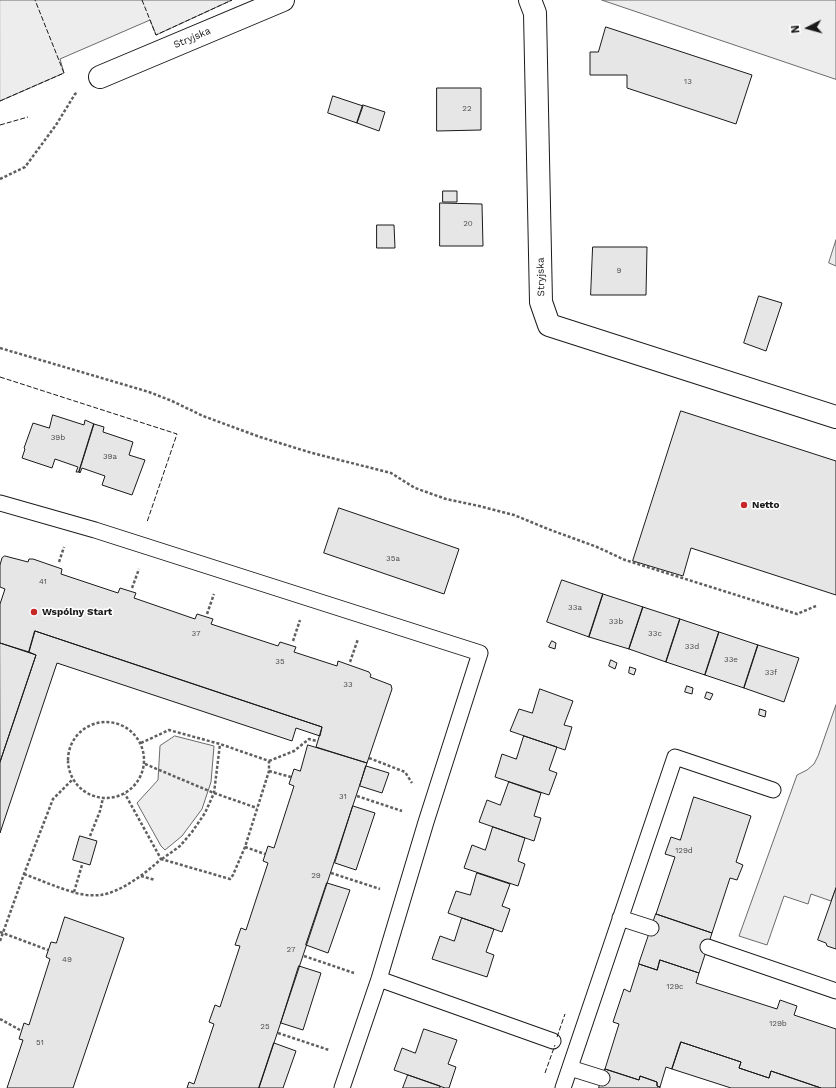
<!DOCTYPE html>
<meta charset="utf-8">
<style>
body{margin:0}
#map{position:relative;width:836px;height:1088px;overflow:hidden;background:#fff;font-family:"Work Sans",sans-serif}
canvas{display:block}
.north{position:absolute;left:788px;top:8px;width:40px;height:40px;-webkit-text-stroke:3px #fff;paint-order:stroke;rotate:264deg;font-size:11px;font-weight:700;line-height:16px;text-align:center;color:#1a1a1a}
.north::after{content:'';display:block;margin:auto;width:14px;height:18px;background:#1a1a1a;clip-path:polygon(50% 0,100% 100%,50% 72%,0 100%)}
</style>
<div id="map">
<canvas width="836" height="1088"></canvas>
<div class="north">N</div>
</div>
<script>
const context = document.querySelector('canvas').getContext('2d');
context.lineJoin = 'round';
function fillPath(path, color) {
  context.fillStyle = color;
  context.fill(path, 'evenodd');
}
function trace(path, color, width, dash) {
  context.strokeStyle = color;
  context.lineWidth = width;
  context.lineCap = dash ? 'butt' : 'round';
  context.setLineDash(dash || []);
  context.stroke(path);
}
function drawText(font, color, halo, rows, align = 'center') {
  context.font = font + ' "Work Sans",sans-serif';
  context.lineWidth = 3;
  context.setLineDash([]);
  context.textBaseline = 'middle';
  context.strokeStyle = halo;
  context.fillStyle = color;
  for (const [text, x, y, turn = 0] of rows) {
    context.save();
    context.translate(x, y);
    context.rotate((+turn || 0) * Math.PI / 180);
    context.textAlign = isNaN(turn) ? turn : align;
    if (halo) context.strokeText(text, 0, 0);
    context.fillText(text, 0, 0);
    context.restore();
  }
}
const built = new Path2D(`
 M0 0H232L156 35 150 20 60 59 64 73 0 101Z
 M602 0H836V79Z
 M836 240V266L829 263Z
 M836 705V888L831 901 811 894 808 904 784 896 767 945 739 936 797 775 807 770 814 764 818 756Z
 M175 736 214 746 211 782 202 809 182 836 165 850 161 846 137 803 158 780 160 746Z`);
const building = new Path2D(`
 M606 27 752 75 736 124 627 88V75H590V52H598Z
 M437 88H481V130L437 131Z
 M333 96 363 106 357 123 328 113Z
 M363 105 385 112 379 131 357 123Z
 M443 191H457V202H443Z
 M440 203 482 204 483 246H440Z
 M377 225H394L395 248H377Z
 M593 247H647L646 295H591Z
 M759 296 782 303 766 351 744 343Z
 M681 411 836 461V595L691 548 683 576 633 561Z
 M53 415 84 425 85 420 94 424 79 472H76L78 467 55 459 52 468 22 458 25 449 24 448 33 423 49 428Z
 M94 424 104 427 103 432 133 442 129 455 145 460 132 495 102 485 105 476 82 468 80 473 79 472Z
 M339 508 459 549 444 594 324 553Z
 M5 556 28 562 29 559H33L62 569 61 574 118 593 120 588 136 593 134 598 195 619 197 614 213 619 211 624 278 646 280 642 296 647 294 652 337 666 338 661 369 672 371 675 370 677 391 685 392 689 367 763 316 747 322 727 35 631 29 652 0 643V604L5 589 0 587V565L2 558Z
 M562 580 603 594 589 637 547 622Z
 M603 594 643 607 629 649 589 637Z
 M643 607 680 619 666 662 629 649Z
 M680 619 719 632 705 675 666 662Z
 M35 631 322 727 320 736 296 728 292 741 57 663 0 833V762L36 655 29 652Z
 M719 632 758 645 744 688 705 675Z
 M552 641 556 643 555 649 549 647Z
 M0 643 36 655 0 762Z
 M758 645 799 658 784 702 744 688Z
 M611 660 617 663 615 669 609 666Z
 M630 667 636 669 634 675 629 673Z
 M687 686 693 688 692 694 685 692Z
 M540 689 573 701 564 725 572 727 565 750 510 731 519 709 532 713Z
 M707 692 713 694 710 700 705 698Z
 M760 709 766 711 765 717 759 715Z
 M524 736 557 747 549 770 557 773 549 795 495 777 502 754 516 759Z
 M308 745 367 763 259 1088H187L189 1082 194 1084 214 1024 209 1022 215 1005 220 1007 240 946 235 945 241 928 246 930 268 863 263 861 268 846 274 848 294 786 289 784 294 769 300 771Z
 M366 766 389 773 382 793 360 786Z
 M509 782 541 793 534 816 541 818 534 841 479 822 487 800 500 805Z
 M694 797 751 816 736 862 743 865 737 880 730 878 712 933 656 914 675 857 665 854 671 837 680 840Z
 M353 806 375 813 356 870 335 863Z
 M493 827 525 838 518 861 525 864 518 886 464 868 472 845 485 850Z
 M80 836 97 841 90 865 73 860Z
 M477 873 510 884 502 906 510 909 502 932 448 913 456 891 470 895Z
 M327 883 350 890 328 953 306 945Z
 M836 888V949L827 946 826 943 818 940Z
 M656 914 712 933 699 973 660 960 657 970 639 964Z
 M65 917 124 938 73 1088H7L23 1040 19 1039 24 1023 29 1025 50 959 46 957 51 942 56 943Z
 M462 918 494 929 486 952 494 955 487 977 432 959 440 936 454 941Z
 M660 960 699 973 696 983 777 1009 780 1000 797 1006 794 1015 836 1029V1088H821L771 1071 769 1078 739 1068 741 1062 681 1042 672 1069 666 1067 660 1087 657 1086V1082L640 1076 639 1080 605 1069 619 1024 613 1022 624 989 630 992 639 964 657 970Z
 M299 966 321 973 303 1030 281 1023Z
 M424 1029 457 1040 448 1064 456 1067 449 1088H445L394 1070 402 1048 415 1053Z
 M681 1042 741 1062 739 1068 769 1078 771 1071 821 1088H731L672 1069Z
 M274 1043 296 1051 283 1088H259Z
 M605 1069 639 1080 640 1076 657 1082V1086L660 1087V1088H599Z
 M408 1075 440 1086V1088H403Z`);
const path = new Path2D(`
 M0 179 25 167 56 125 75 94 78 92
 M0 348 149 392 172 401 203 416 260 437 312 453 391 473 415 488 446 499 479 506 514 515 548 529 597 547 625 560 797 614 816 606
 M59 562 64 547
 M132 588 139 569
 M207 614 214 594
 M293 641 300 620
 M350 662 358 639
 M68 760a38 38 0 1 1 76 0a38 38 0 1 1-76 0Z
 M141 743 169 730 220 744 269 761V771L245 847 233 875 230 879 161 859
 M369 758 405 772 412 783
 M269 761 294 751 309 739 317 741
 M145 764 214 793 257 808
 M269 771 291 777
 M357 796 402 811
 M90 836 100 811 103 798
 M245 847 265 854
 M162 859 180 846 192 832 205 813 214 793 220 744
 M331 873 380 889
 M24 874C40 880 56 887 73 892 81 895 92 896 101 895 121 892 146 873 161 859L125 794
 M141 876 155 880
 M74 892 82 865
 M0 932 48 950
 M0 941 24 874 53 799 72 780
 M304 956 354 973
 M0 1019 20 1030
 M278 1033 329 1050`);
const lane = new Path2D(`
 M0 503 95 530 480 653 426 822 379 979 342 1088
 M620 918 651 928
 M708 947 836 991
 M379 979 553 1041
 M570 1068 602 1078
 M563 1088 675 757 773 790`);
const street = new Path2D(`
 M530 0 535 13 541 302 549 325 836 417
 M100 77 283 0`);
const fence = new Path2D(`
 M142 0 156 35 232 0
 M0 101 64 73 35 0
 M0 125 28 117
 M0 377 177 434 147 522
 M557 1037 565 1014
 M545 1073 555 1045`);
const markers = [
 [744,505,4,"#c62828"],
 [34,612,4,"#c62828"]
];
const numberNames = [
 ["13",688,82],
 ["22",467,109],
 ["20",468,224],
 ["9",619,271],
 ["39b",58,438],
 ["39a",110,457],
 ["35a",393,559],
 ["41",43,582],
 ["33a",575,608],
 ["33b",616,622],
 ["37",196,634],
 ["33c",655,634],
 ["33d",692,647],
 ["33e",731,660],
 ["35",280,662],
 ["33f",771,673],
 ["33",348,685],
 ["31",343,797],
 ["129d",684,851],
 ["29",316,876],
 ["27",291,950],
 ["49",67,960],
 ["129c",675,987],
 ["129b",778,1024],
 ["25",265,1027],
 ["51",40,1043]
];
const streetNames = [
 ["Stryjska",192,38,-23],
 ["Stryjska",541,277,-91]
];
const poiNames = [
 ["Netto",752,505],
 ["Wspólny Start",42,612]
];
fillPath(built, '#ededed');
trace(built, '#6a6a6a', 1);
fillPath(building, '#e6e6e6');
trace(building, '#1a1a1a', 1);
trace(lane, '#1a1a1a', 17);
trace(street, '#1a1a1a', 24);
trace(path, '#5f5f5f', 2.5, [3, 2]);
trace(lane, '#fff', 15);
trace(street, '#fff', 22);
trace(fence, '#1a1a1a', 1, [5, 2]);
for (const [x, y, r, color] of markers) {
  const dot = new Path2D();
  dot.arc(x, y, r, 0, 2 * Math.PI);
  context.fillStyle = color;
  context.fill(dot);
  trace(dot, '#fff', 1.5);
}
drawText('8px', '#4d4d4d', null, numberNames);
drawText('10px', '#1a1a1a', '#fff', streetNames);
drawText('bold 10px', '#1a1a1a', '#fff', poiNames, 'left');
</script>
